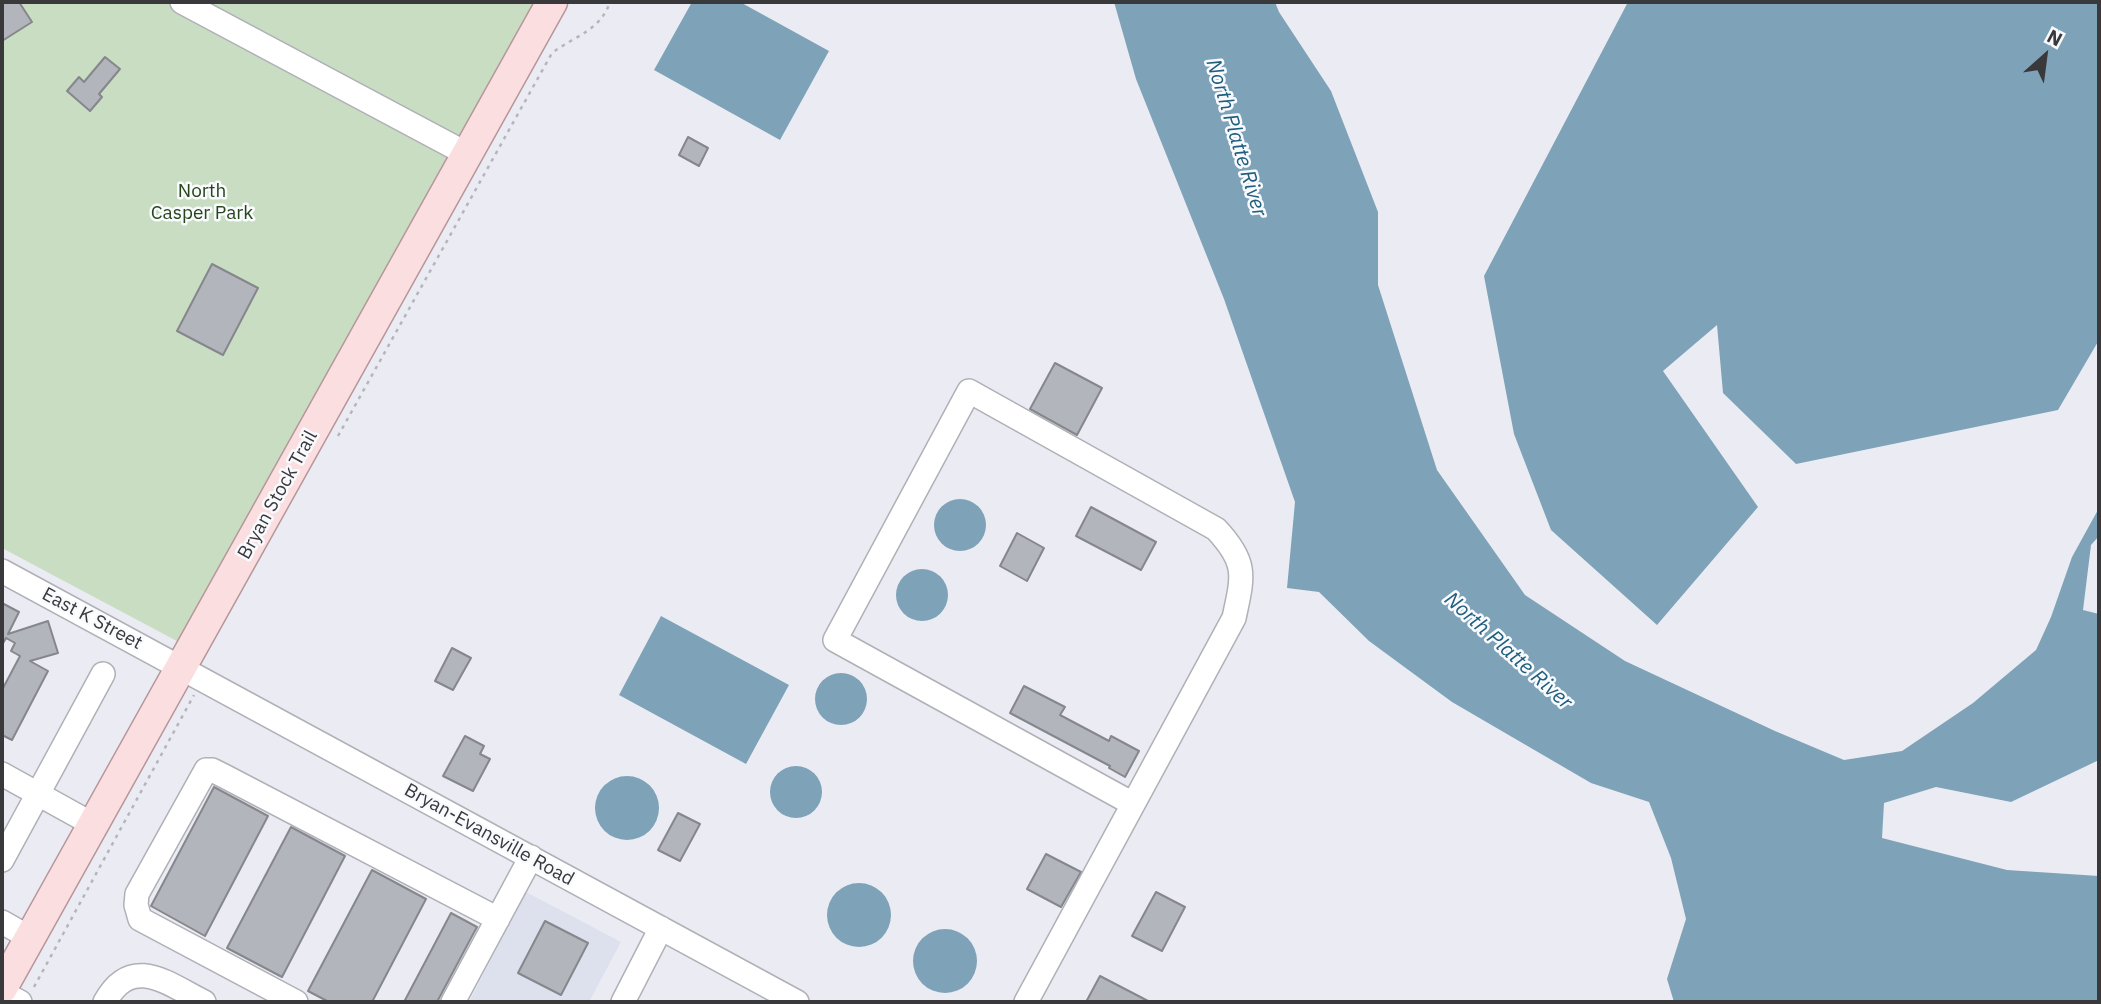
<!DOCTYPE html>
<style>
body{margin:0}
#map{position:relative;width:2101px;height:1004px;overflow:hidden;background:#ebecf3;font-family:"IBM Plex Sans",sans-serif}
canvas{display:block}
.frame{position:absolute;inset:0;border:4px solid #39393c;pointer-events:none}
.north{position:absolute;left:2010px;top:21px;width:70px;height:70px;-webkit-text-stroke:5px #f9fafe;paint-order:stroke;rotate:28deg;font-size:19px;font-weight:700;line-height:28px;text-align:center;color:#39393c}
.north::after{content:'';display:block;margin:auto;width:24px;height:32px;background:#39393c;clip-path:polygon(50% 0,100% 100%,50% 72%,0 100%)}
</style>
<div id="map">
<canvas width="2101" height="1004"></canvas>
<div class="frame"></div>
<div class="north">N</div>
</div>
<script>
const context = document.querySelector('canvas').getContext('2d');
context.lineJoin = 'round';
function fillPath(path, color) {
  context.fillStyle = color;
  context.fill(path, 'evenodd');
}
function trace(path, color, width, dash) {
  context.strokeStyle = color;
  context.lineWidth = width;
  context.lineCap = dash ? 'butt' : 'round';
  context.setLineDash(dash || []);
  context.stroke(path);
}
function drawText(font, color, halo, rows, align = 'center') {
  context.font = font + ' "IBM Plex Sans",sans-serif';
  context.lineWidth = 5;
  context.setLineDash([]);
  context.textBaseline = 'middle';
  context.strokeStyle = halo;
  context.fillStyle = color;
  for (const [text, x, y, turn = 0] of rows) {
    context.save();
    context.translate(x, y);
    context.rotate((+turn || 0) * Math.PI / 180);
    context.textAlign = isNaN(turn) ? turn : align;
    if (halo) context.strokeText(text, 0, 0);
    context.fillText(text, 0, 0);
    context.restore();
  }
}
const built = new Path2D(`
 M526 892 621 942 589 1002H469Z`);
const green = new Path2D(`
 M2 2H536L190 648 2 548Z`);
const water = new Path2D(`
 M692 2H740L829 51 780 140 654 70Z
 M1114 2H1275L1279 12 1331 91 1378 212V285L1437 470 1525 595 1625 661 1775 731 1844 760 1902 751 1973 703 2036 650 2051 617 2072 557 2099 508V536L2091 545 2083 610 2099 614V760L2011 802 1936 787 1884 803 1882 838 2007 870 2099 876V1002H1674L1667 979 1686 919 1671 858 1649 802 1591 783 1452 702 1369 641 1319 592 1287 588 1295 502 1224 299 1136 79Z
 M1628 2H2099V340L2058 410 1796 464 1723 393 1717 325 1663 371 1758 507 1657 625 1551 530 1514 434 1484 276Z
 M934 525a26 26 0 1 1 52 0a26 26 0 1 1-52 0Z
 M896 595a26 26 0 1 1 52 0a26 26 0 1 1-52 0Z
 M661 616 789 685 746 764 619 695Z
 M815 699a26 26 0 1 1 52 0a26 26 0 1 1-52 0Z
 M770 792a26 26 0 1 1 52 0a26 26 0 1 1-52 0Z
 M595 808a32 32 0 1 1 64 0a32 32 0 1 1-64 0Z
 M827 915a32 32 0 1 1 64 0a32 32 0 1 1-64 0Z
 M913 961a32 32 0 1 1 64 0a32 32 0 1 1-64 0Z`);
const building = new Path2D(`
 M2 2H19L32 22 2 41Z
 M105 57 120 69 99 94 102 97 90 111 67 91 79 77 84 82Z
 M688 137 708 148 699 166 679 155Z
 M212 264 258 288 223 355 177 331Z
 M1055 363 1102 388 1077 435 1030 409Z
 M1091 507 1156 542 1141 570 1076 536Z
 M1017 533 1044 548 1027 581 1000 566Z
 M2 603 19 612 8 634 48 621 58 653 30 661 48 671 12 740 2 735V690L20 656 11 651 15 643 6 638 2 645Z
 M452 648 471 658 453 690 435 681Z
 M1024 686 1065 707 1060 715 1109 741 1111 736 1139 751 1125 777 1109 768 1110 766 1010 713Z
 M465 736 484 746 480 754 490 759 473 791 443 776Z
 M214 787 268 816 205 936 151 906Z
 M678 813 700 824 680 861 658 850Z
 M291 827 345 856 282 977 227 948Z
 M1046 854 1081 872 1061 907 1027 889Z
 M372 870 426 899 372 1002H329L308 991Z
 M1156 892 1185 907 1162 951 1132 936Z
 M451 913 477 927 471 938 437 1002H404Z
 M545 921 588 943 561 995 518 973Z
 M1100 976 1150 1002H1086Z`);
const path = new Path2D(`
 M338 436 552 53C576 35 600 31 610 2
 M34 987 194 695`);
const minor = new Path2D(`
 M182 2 467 154
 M2 571 797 1002
 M2 774 94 825
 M2 860 103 674
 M2 922 30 938
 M2 992 20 1002
 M105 1002C132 953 168 984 204 1002
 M296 1002 140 919 136 905 137 894 206 770H212L224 776 498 919
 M453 1002 531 857
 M623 1002 661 928
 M1026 1002 1234 618C1243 576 1248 563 1216 529L969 391 835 640 1133 804`);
const major = new Path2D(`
 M2 988 552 2`);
const parkNames = [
 ["North",202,192],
 ["Casper Park",202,214]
];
const streetNames = [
 ["Bryan Stock Trail",278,495,-61],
 ["East K Street",92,619,28],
 ["Bryan-Evansville Road",489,835,29]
];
const waterNames = [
 ["North Platte River",1236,138,73],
 ["North Platte River",1508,651,42]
];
fillPath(built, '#dde0ed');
fillPath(green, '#c8ddc1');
fillPath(water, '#7ea3b8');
fillPath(building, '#b3b5bc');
trace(building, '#85878d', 2);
trace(minor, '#afb1b7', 26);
trace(major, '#b6969a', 33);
trace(path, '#b5b5bb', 2.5, [3.5, 5]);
trace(minor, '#fff', 23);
trace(major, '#fbdee0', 30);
drawText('19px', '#264619', '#f9fafe', parkNames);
drawText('19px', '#39393c', '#f9fafe', streetNames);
drawText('italic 21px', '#1f5e7d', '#f9fafe', waterNames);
</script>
